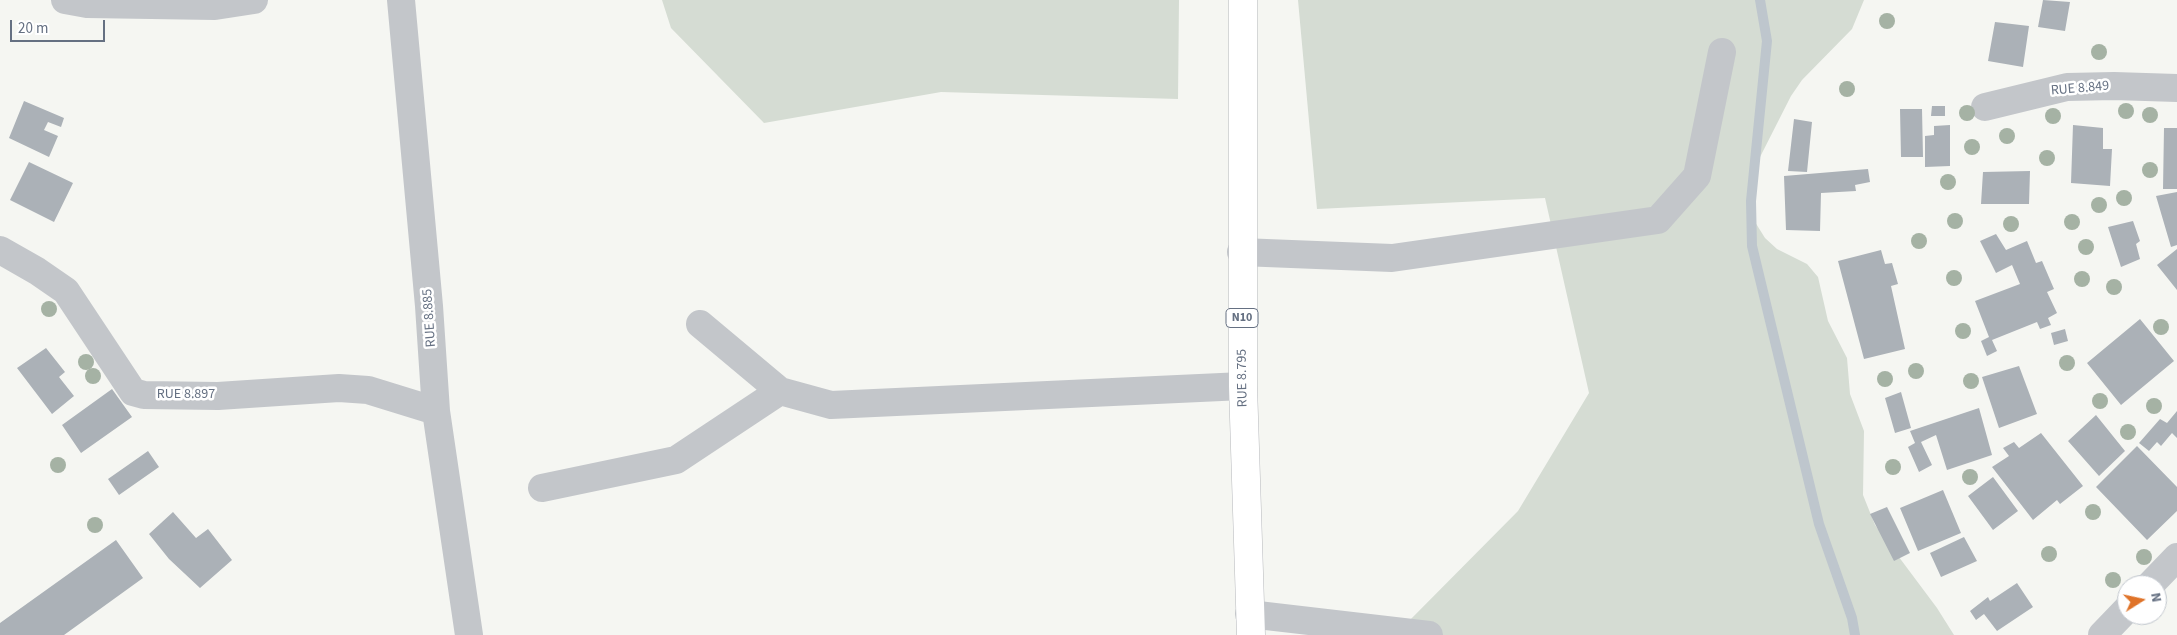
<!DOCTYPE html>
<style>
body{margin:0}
#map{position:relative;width:2177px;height:635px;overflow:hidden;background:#f5f6f2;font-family:"Source Sans 3",sans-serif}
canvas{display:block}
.north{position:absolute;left:2117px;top:575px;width:50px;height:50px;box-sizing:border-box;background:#fff;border:1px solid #c1c6cd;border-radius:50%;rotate:80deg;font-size:14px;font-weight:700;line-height:20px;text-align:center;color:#657082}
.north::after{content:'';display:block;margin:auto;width:18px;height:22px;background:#df7329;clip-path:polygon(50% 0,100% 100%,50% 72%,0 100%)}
.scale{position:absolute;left:10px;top:20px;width:95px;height:22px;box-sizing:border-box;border:2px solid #657082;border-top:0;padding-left:6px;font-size:15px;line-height:18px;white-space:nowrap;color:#657082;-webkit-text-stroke:4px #fff;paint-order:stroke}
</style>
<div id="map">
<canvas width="2177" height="635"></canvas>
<div class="north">N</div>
<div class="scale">20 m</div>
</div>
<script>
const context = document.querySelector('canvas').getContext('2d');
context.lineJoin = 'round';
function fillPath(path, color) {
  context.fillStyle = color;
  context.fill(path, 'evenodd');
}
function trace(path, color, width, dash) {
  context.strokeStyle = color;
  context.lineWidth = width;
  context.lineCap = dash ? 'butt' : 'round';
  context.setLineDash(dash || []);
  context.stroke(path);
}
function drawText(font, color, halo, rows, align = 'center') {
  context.font = font + ' "Source Sans 3",sans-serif';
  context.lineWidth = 5;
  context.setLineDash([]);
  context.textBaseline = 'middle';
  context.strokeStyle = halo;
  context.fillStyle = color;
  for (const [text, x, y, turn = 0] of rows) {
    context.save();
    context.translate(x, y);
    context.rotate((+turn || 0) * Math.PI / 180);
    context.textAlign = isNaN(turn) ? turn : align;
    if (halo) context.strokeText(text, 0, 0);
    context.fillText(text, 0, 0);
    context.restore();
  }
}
const green = new Path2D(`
 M662 0H1179L1178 99 941 92 764 123 671 28Z
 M1298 0H1864L1852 29 1802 80 1791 96 1759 159 1751 201 1755 222 1765 238 1777 249 1807 264 1818 277 1828 321 1847 358 1850 394 1864 431 1863 495 1875 525 1937 608 1954 635H1403L1406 624 1518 511 1589 393 1545 198 1317 209Z`);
const stream = new Path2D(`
 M1760 0 1767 41 1751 201 1752 246 1819 524 1852 618 1855 635`);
const building = new Path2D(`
 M2043 0 2070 2 2065 31 2038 27Z
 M1995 22 2029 26 2023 67 1988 61Z
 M24 101 64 118 61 127 48 122 44 130 58 136 49 157 9 138Z
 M1932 106H1945V116H1931Z
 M1900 109H1922L1923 157H1901Z
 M1794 119 1812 122 1807 172 1788 171Z
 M1950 125V166L1925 167V136L1934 135V126Z
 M2073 125 2103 128V149H2112L2110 186 2071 183Z
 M2164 128H2177V189H2163Z
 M29 162 73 183 54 222 10 200Z
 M1868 169 1870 182 1855 185 1856 191 1821 193 1820 231 1786 230 1784 176Z
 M2030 171 2029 204H1981L1983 172Z
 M2177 192V245L2171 247 2156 196Z
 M2133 221 2140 241 2136 244 2140 259 2121 267 2108 227Z
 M1996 234 2006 250 2027 241 2036 263 2042 261 2054 289 2047 292 2057 313 2048 318 2051 325 2040 329 2037 322 1992 340 1997 351 1987 356 1981 341 1989 337 1975 301 2020 284 2012 265 1996 273 1980 241Z
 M2177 249V290L2157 265Z
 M1881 250 1885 264 1892 263 1898 284 1891 286 1905 349 1864 359 1838 261Z
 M2140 319 2174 361 2121 405 2087 363Z
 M2065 329 2068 341 2054 345 2051 333Z
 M46 348 65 372 59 377 74 396 52 414 17 368Z
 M2019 366 2037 414 1999 428 1982 377Z
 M112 389 132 417 81 453 62 425Z
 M1901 392 1911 428 1895 433 1885 398Z
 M1979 408 1992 455 1947 470 1936 435 1921 442 1932 465 1919 472 1908 447 1915 443 1910 431Z
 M2177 411V438L2172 433 2161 446 2157 442 2149 451 2139 443 2160 419 2167 423Z
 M2096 415 2125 451 2099 476 2068 441Z
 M2041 433 2083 486 2060 504 2057 500 2033 520 1992 467 2009 456 2003 448 2014 442 2019 448Z
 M2137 446 2177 487V511L2147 540 2096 487Z
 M148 451 159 467 119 495 108 479Z
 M1993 477 2018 511 1993 530 1968 496Z
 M1943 490 1961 533 1918 551 1900 508Z
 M1887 507 1910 553 1894 561 1870 514Z
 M173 512 196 538 208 529 232 560 200 588 169 559 149 534Z
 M1964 537 1977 561 1941 577 1930 553Z
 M116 540 143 578 64 635H0V623Z
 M2017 583 2033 607 1997 631 1984 614 1976 620 1970 611 1988 597 1990 601Z`);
const minor = new Path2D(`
 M65 0 87 4 215 6 254 0
 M401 0 429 306 436 411 469 635
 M1985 107 2067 87 2114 86 2177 88
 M0 250 37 271 66 291 133 392 144 395 218 396 339 388 368 390 436 411
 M1241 252 1392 258 1658 220 1697 176 1722 52
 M700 324 780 391 831 405 1243 386
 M542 488 676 460 780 391
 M2150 585 2177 557
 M1249 614 1429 635
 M2102 635 2127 609`);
const highway = new Path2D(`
 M1243 0V386L1251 635`);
const trees = [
 [1887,21],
 [2099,52],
 [1847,89],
 [2126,111],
 [1967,113],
 [2150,115],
 [2053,116],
 [2007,136],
 [1972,147],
 [2047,158],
 [2150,170],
 [1948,182],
 [2124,198],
 [2099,205],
 [1955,221],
 [2072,222],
 [2011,224],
 [1919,241],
 [2086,247],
 [1954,278],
 [2082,279],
 [2114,287],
 [49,309],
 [2161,327],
 [1963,331],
 [86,362],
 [2067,363],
 [1916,371],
 [93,376],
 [1885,379],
 [1971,381],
 [2100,401],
 [2154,406],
 [2128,432],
 [58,465],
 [1893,467],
 [1970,477],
 [2093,512],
 [95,525],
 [2049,554],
 [2144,557],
 [2113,580]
];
const shields = [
 [1242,318,32]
];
const shieldNames = [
 ["N10",1242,318]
];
const streetNames = [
 ["RUE 8.849",2080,89,-5],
 ["RUE 8.885",430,318,-94],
 ["RUE 8.795",1243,378,-91],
 ["RUE 8.897",186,395]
];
fillPath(green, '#d5dcd3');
trace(stream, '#bec6cd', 10);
fillPath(building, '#abb1b7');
trace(highway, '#b6b8bc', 29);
trace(minor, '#c3c6ca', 28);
trace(highway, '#fff', 28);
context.fillStyle = '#a5b2a4';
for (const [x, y] of trees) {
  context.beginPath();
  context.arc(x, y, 8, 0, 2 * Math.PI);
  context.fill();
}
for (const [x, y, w] of shields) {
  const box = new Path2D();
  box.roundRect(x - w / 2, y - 9.5, w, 19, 4);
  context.fillStyle = '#fff';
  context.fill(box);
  trace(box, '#657082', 1);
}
drawText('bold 12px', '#657082', null, shieldNames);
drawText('14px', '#657082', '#fff', streetNames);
</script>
